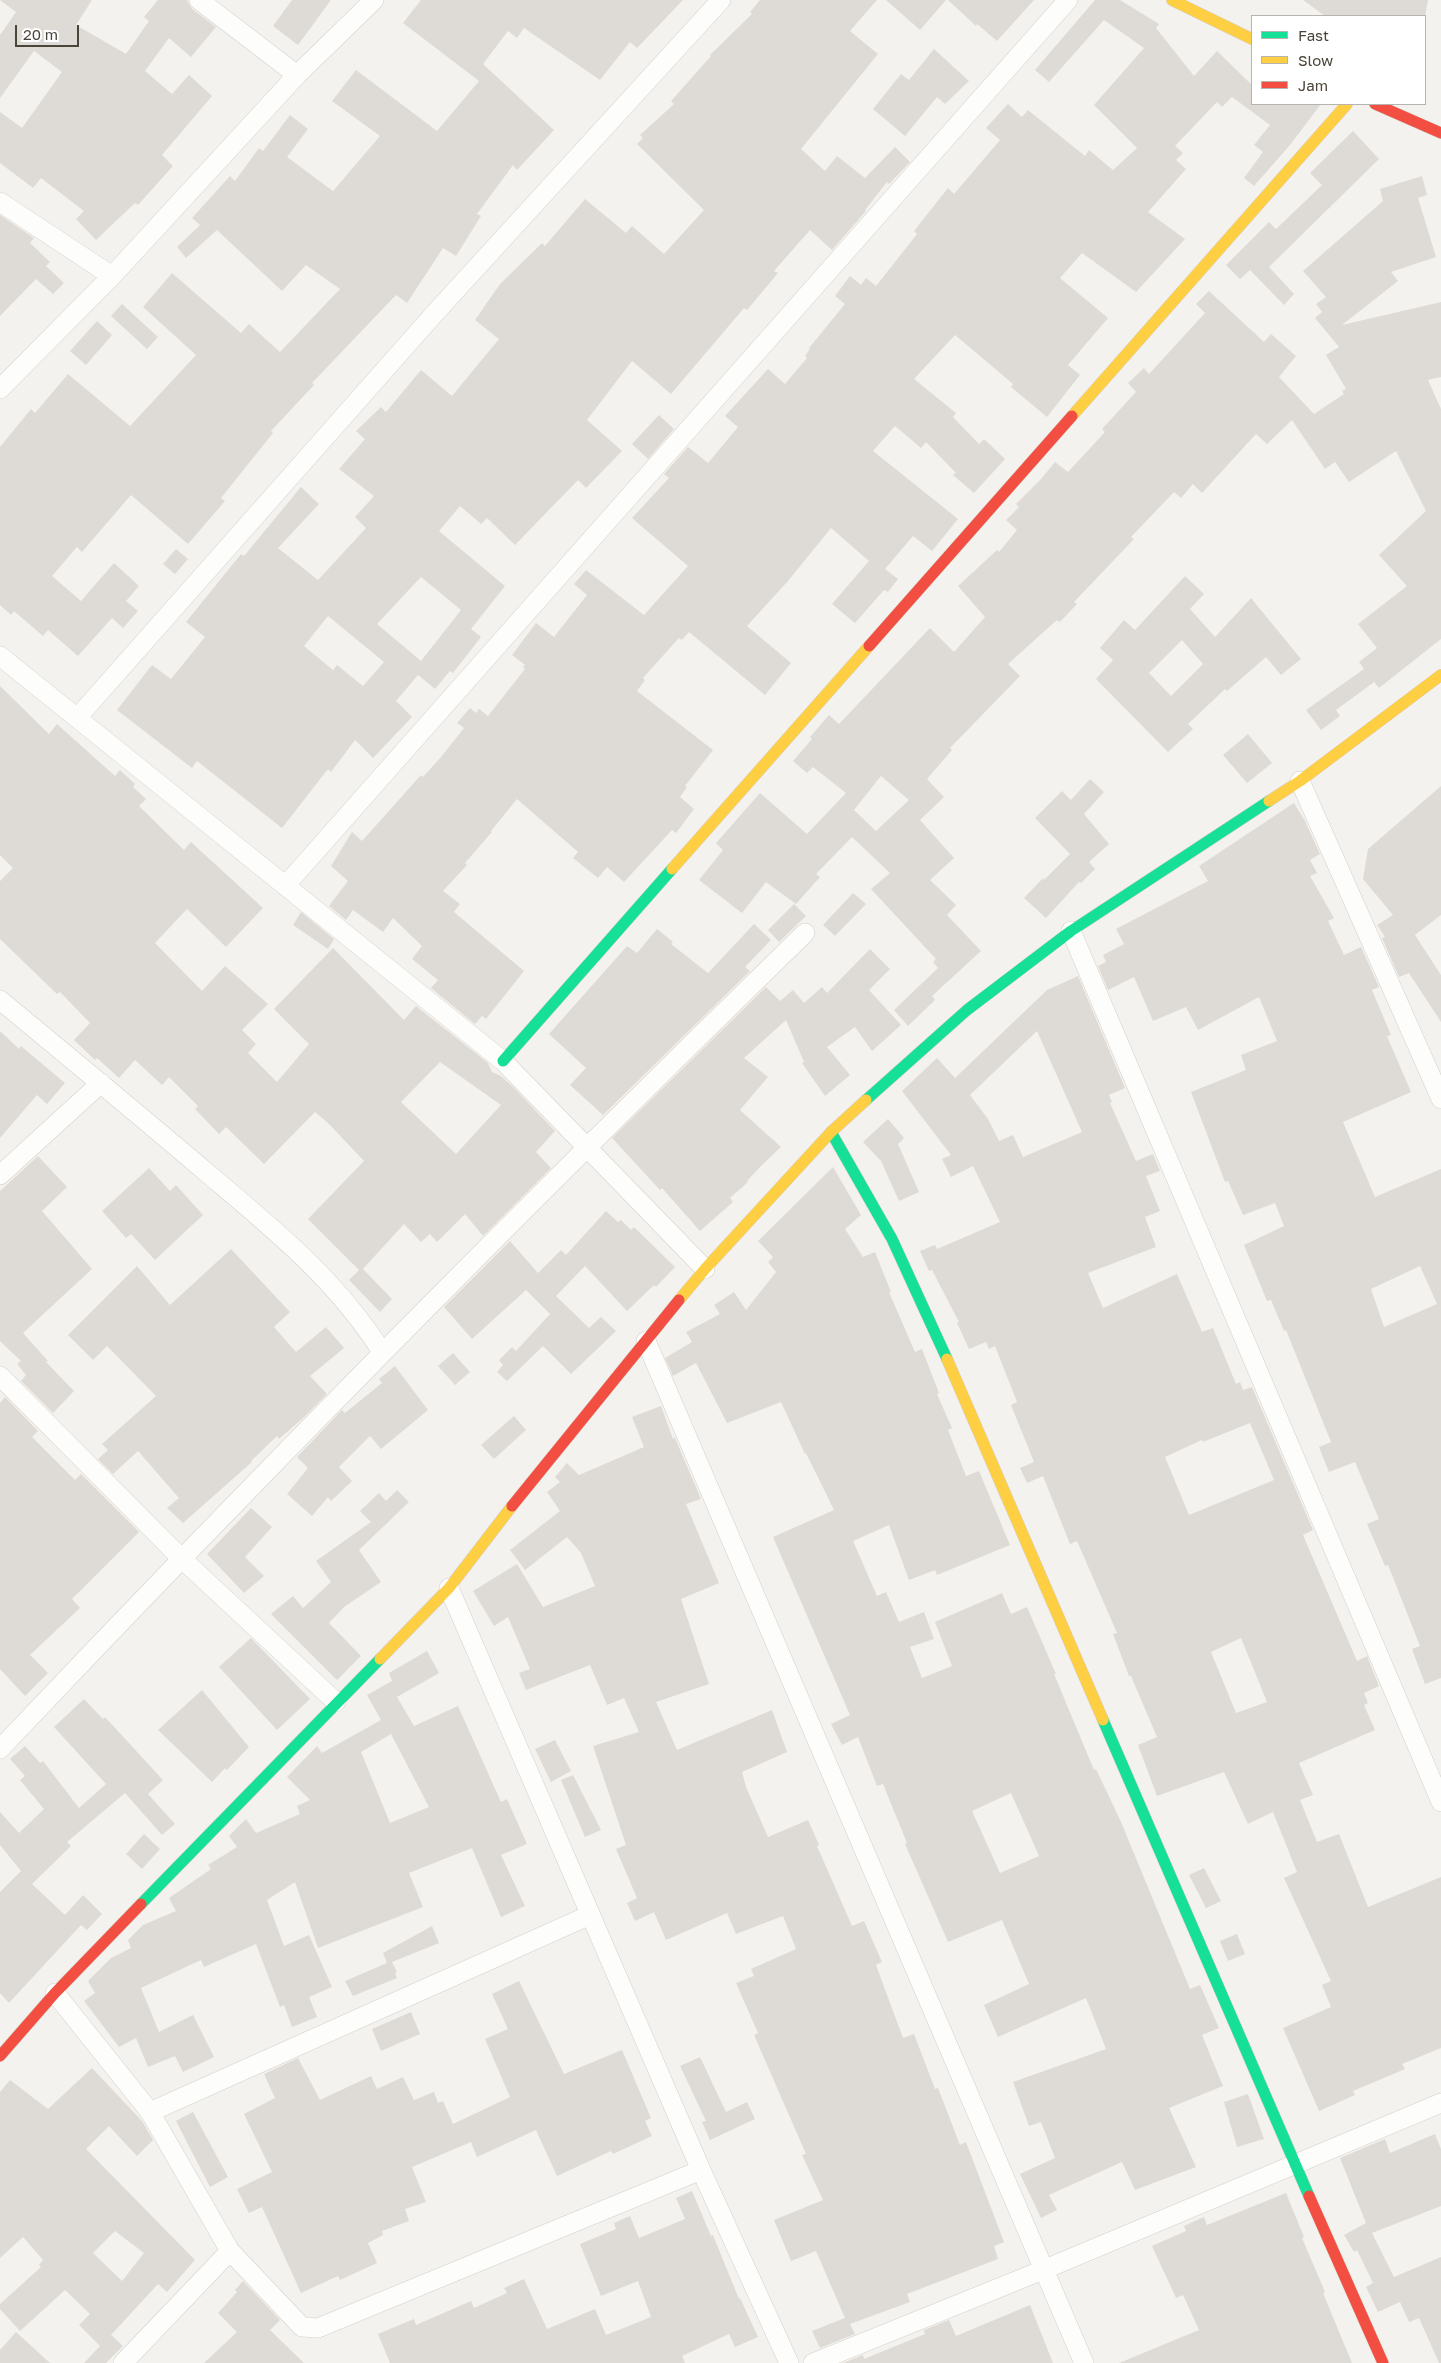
<!DOCTYPE html>
<style>
body{margin:0}
#map{position:relative;width:1441px;height:2363px;overflow:hidden;background:#f4f2ee;font-family:"Golos Text",sans-serif}
canvas{display:block}
.legend{position:absolute;left:1251px;top:15px;width:175px;height:90px;box-sizing:border-box;background:#fff;border:1px solid #b7b4b0;margin:0;padding:6px 9px;list-style:none;font-size:15px;color:#4b4439}
.legend li{display:flex;align-items:center;gap:10px;height:25px}
.legend b{width:25px;border:1px solid #b7b4b0}
.scale{position:absolute;left:15px;top:25px;width:64px;height:22px;box-sizing:border-box;border:2px solid #4b4439;border-top:0;padding-left:6px;font-size:15px;line-height:18px;white-space:nowrap;color:#4b4439;-webkit-text-stroke:4px #fff;paint-order:stroke}
</style>
<div id="map">
<canvas width="1441" height="2363"></canvas>
<ul class="legend">
<li><b style="height:6px;background:#16e098"></b>Fast</li>
<li><b style="height:6px;background:#ffcf43"></b>Slow</li>
<li><b style="height:6px;background:#f24e42"></b>Jam</li>
</ul>
<div class="scale">20 m</div>
</div>
<script>
const context = document.querySelector('canvas').getContext('2d');
context.lineJoin = 'round';
function fillPath(path, color) {
  context.fillStyle = color;
  context.fill(path, 'evenodd');
}
function trace(path, color, width, dash) {
  context.strokeStyle = color;
  context.lineWidth = width;
  context.lineCap = dash ? 'butt' : 'round';
  context.setLineDash(dash || []);
  context.stroke(path);
}
const building = new Path2D(`
 M0 0H92L76 25 126 54 149 21 144 17 158 0H187L192 9 216 27 191 57 169 38 145 71 172 94 189 75 212 96 162 155 173 166 138 205 135 203 96 240 76 219 84 211 41 178 33 188 0 163V112L22 128 62 72 34 51 0 98V35L16 12Z
 M292 0H331L298 45 273 26Z
 M421 0H683L637 48 630 42 600 80 524 28 517 38 508 31 483 64 554 130 517 170 513 165 477 214 481 216 456 256 443 248 407 303 396 295 312 383 314 385 271 431 273 433 221 498 225 501 188 544 131 495 82 552 77 547 52 576 81 601 114 563 139 586 126 601 138 611 123 628 112 618 78 656 48 630 43 636 14 611 11 615 0 605V447L31 409 35 413 68 374 130 426 196 355 143 307 172 273 241 333 249 324 280 352 340 289 306 265 282 291 217 230 186 258 177 247 200 225 192 218 230 176 235 181 259 148 263 151 290 115 308 129 287 157 333 191 380 136 332 101 356 70 437 131 479 81 403 23Z
 M760 0H877L850 31 878 54 801 149 825 171 837 156 865 178 895 147 910 162 889 184 887 182 865 210 866 211 832 250 810 230 774 271 778 273 747 310 744 308 671 394 632 361 587 420 622 451 586 488 578 480 515 545 487 518 481 524 460 506 439 531 505 586 471 629 481 637 453 673 450 671 435 689 418 675 396 701 412 717 373 758 355 740 331 772 328 769 282 828 197 761 192 768 117 710 152 665 171 679 205 637 186 622 241 554 244 556 301 487 319 504 278 548 318 580 366 528 355 517 374 496 339 469 365 439 356 431 381 407 386 412 421 370 452 396 499 339 475 320 500 284 542 243 545 246 585 199 626 233 632 226 664 254 704 210 637 144 643 138 640 135 674 104 671 101 711 56 710 55 752 14 750 12ZM421 577 461 610 421 661 377 624ZM328 616 384 662 363 686 337 665 333 670 304 646Z
 M886 0H946L920 30Z
 M948 0H1034L997 41 977 24 976 26Z
 M1095 0H1120L1159 24 1156 28 1194 76 1217 51 1252 85V104H1321L1290 145 1254 186 1244 178 1263 152 1254 145 1270 125 1232 97 1222 107 1217 102 1175 146 1183 153 1176 160 1186 169 1148 212 1185 239 1136 292 1082 253 1060 278 1108 318 1068 365 1080 375 1047 417 1011 387 1013 384 955 335 914 379 956 413 953 417 979 444 984 439 1005 459 974 493 953 475 956 473 926 442 921 448 895 426 873 451 958 519 932 551 913 536 885 569 898 579 888 592 884 590 855 623 832 604 869 561 831 528 788 581 747 626 791 663 765 695 689 632 682 640 679 638 643 678 645 680 637 691 713 750 685 786 687 787 680 797 694 809 676 833 672 830 624 882 607 867 598 878 573 858 578 852 517 799 491 831 492 832 465 863 467 865 443 891 460 904 454 912 524 971 486 1019 482 1016 475 1024 431 988 438 980 412 959 422 946 393 918 383 932 353 910 346 920 329 906 348 881 331 866 352 832 362 841 421 775 423 777 441 757 464 728 457 723 470 708 476 713 479 709 488 716 525 669 523 667 525 665 512 655 536 623 554 637 587 595 574 584 586 570 644 615 688 566 632 518 669 478 664 474 688 447 708 463 738 427 725 416 768 369 785 384 807 358 805 356 810 349 809 348 845 304 835 296 850 276 861 285 866 278 876 286 917 234 914 231 948 188 954 194 1000 140 986 128 1008 104 1022 117 1028 110 1085 156 1089 150 1113 170 1137 148 1094 105 1144 48 1104 20 1049 82 1035 70Z
 M1303 0H1428L1425 16H1325Z
 M934 49 969 81 945 104 937 97 905 136 873 109 901 74 909 80Z
 M1353 131 1379 159 1269 267 1294 294 1284 305 1250 270 1240 279 1226 265 1269 222 1276 229 1322 185 1310 173Z
 M1422 176 1427 195 1418 198 1436 257 1391 272 1398 281 1342 325 1441 302V377L1428 380 1441 409V639L1379 688 1374 682 1336 710 1340 716 1321 730 1306 710 1364 669 1359 662 1377 648 1358 624 1407 586 1379 555 1426 511 1396 451 1349 482 1335 462 1325 469 1292 420 1267 444 1256 434 1202 493 1193 484 1181 498 1174 492 1131 537 1134 539 1074 602 1077 604 1060 622 1057 620 1008 664 1020 676 950 748 952 750 927 779 944 797 920 820 954 858 930 880 956 905 947 915 981 951 932 996 935 1000 908 1026 894 1010 938 968 933 962 936 959 871 889 890 873 852 837 816 874 820 877 796 904 766 882 742 913 699 880 723 850 716 843 760 793 807 834 846 793 813 767 807 773 793 761 812 739 810 737 829 715 839 724 930 628 954 652 985 617 958 586 997 550 999 552 1017 530 1006 520 1019 507 1016 504 1041 479 1055 462 1068 472 1105 432 1102 429 1136 392 1128 383 1144 368 1149 374 1205 313 1196 304 1209 291 1264 342 1271 334 1296 356 1279 377 1314 414 1344 394 1342 391 1346 389 1326 355 1339 347 1315 318 1322 312 1316 304 1326 297 1303 271 1383 201 1380 189ZM881 776 909 800 876 831 854 810Z
 M0 215 34 238 30 243 50 262 46 266 64 283 53 294 36 279 0 316Z
 M122 304 158 337 147 349 111 316Z
 M97 321 112 335 86 365 70 351Z
 M659 415 674 429 648 459 632 444Z
 M176 549 188 559 175 574 163 564Z
 M1185 576 1204 594 1190 609 1215 637 1251 598 1301 659 1281 675 1266 657 1227 691 1225 689 1188 724 1193 729 1168 752 1096 679 1113 660 1100 648 1124 620 1135 630ZM1182 640 1203 664 1171 696 1149 673Z
 M0 686 49 734 57 724 115 776 120 770 135 784 133 787 146 799 139 806 184 850 191 842 263 908 226 947 187 909 155 943 202 991 225 966 268 1004 242 1030 256 1044 248 1053 277 1082 309 1044 274 1009 333 948 404 1020 416 1006 488 1063 492 1072 501 1076 512 1086 555 1131 536 1152 551 1168 483 1236 465 1214 437 1242 430 1234 421 1242 404 1224 363 1269 392 1299 380 1312 349 1280 359 1270 308 1219 364 1161 329 1124 315 1112 264 1164 226 1127 219 1134 195 1109 198 1106 169 1077 162 1085 135 1060 119 1078 97 1058 95 1060 74 1040 90 1023 60 992 57 994 0 939V881L13 868 0 855ZM440 1062 501 1105 456 1154 401 1102Z
 M1248 734 1272 763 1247 783 1223 755Z
 M1090 779 1104 792 1084 814 1109 844 1089 862 1095 869 1081 883 1079 882 1046 918 1024 898 1043 878 1044 880 1070 854 1035 818 1062 791 1071 800Z
 M1441 786V915L1415 935 1441 975V1022L1409 973 1399 977 1382 938 1385 937 1377 925 1393 915 1363 879 1368 849Z
 M1294 803 1305 821 1320 854 1310 860 1317 873 1310 876 1334 918 1328 921 1344 955 1361 947 1379 987 1372 990 1391 1035 1387 1036 1411 1092 1343 1122 1375 1197 1441 1169V1678L1425 1684 1412 1649 1420 1646 1388 1565 1385 1566 1367 1524 1379 1519 1355 1462 1329 1472 1319 1447 1331 1442 1286 1330 1284 1331 1271 1300 1267 1301 1244 1245 1284 1226 1275 1203 1243 1215 1228 1181 1225 1182 1191 1092 1246 1070 1241 1055 1277 1041 1259 997 1198 1030 1186 1007 1153 1021 1134 977 1108 990 1098 966 1106 962 1103 955 1124 944 1116 929 1208 881 1199 866ZM1420 1266 1437 1304 1384 1327 1371 1289Z
 M853 893 866 904 835 936 823 925Z
 M794 904 806 916 779 942 768 930Z
 M301 912 334 939 328 949 293 925Z
 M754 924 771 940 745 967 750 971 603 1115 570 1085 586 1068 549 1034 627 946 637 953 657 929 673 942 671 944 708 973Z
 M870 949 890 969 869 990 901 1025 872 1051 855 1027 827 1047 850 1075 825 1096 802 1063 804 1062 786 1020 744 1058 768 1077 740 1110 781 1147 760 1167 747 1181 748 1182 730 1198 733 1202 700 1231 662 1188 660 1190 612 1138 766 987 780 1001 793 990 804 1003 822 987 827 993Z
 M1078 976 1125 1088 1109 1095 1112 1102 1110 1103 1136 1161 1153 1154 1160 1171 1146 1176 1160 1211 1145 1217 1156 1247 1088 1273 1103 1308 1177 1274 1202 1332 1213 1328 1236 1384 1240 1382 1243 1390 1252 1387 1313 1530 1303 1535 1357 1661 1367 1656 1379 1686 1364 1693 1368 1703 1364 1705 1375 1730 1299 1763 1313 1795 1300 1800 1317 1842 1339 1834 1368 1907 1441 1877V2048L1402 2064 1405 2069 1353 2091 1355 2095 1319 2111 1283 2028 1331 2007 1322 1985 1331 1981 1284 1878 1297 1872 1273 1812 1248 1824 1224 1772 1157 1796 1138 1745 1157 1737 1131 1676H1129L1113 1634 1117 1633 1077 1541 1070 1544 1043 1476 1027 1483 1020 1468 1034 1462 1011 1405 1017 1402 995 1346 989 1349 986 1342 969 1349 957 1323 959 1322 932 1270 929 1271 920 1251 935 1245 937 1249 1000 1222 973 1166 951 1177 942 1159 951 1155 902 1091 937 1058 955 1078 1047 990ZM1037 1031 1082 1132 1023 1157 1013 1135 999 1141 988 1119 970 1095ZM1250 1423 1274 1480 1189 1515 1165 1457 1202 1440 1203 1442ZM1241 1638 1267 1702 1236 1713 1211 1652Z
 M0 1031 19 1049 21 1046 65 1083 47 1104 37 1095 0 1138Z
 M888 1119 904 1138 898 1144 919 1192 899 1201 881 1161 863 1142Z
 M38 1156 67 1187 42 1211 92 1269 23 1333 48 1361 46 1362 74 1391 53 1413 21 1381 26 1375 17 1364 21 1361 0 1341V1191Z
 M833 1167 861 1215 845 1229 863 1257 875 1252 891 1292H889L915 1352 922 1349 939 1393 937 1394 952 1428 948 1430 966 1476 979 1471 1010 1545 937 1575 935 1570 909 1580 889 1525 853 1541 877 1596 886 1592 899 1622 924 1612 934 1639 910 1647 922 1678 952 1666 935 1622 1002 1593 1011 1614 1027 1607 1056 1674H1054L1094 1770 1096 1769 1121 1822 1190 1989 1200 1985 1219 2028 1202 2035 1223 2086 1169 2108 1196 2167 1135 2190 1122 2162 1049 2195 1057 2210 1041 2218 1020 2174 1055 2158 1041 2122 1029 2126 1013 2082 1106 2049 1086 1998 998 2037 984 2005 1029 1984 1002 1920 948 1942 905 1844 907 1843 883 1784 877 1786 858 1737 842 1745 831 1724 850 1715 773 1537 834 1510 806 1453 805 1454 781 1402 727 1423 696 1363 673 1376 665 1358 692 1342 686 1332 720 1314 714 1305 734 1292 746 1310 776 1272 768 1262 773 1257 758 1241ZM1011 1793 1039 1856 1000 1873 972 1811Z
 M149 1168 170 1191 176 1185 203 1215 155 1260 131 1234 126 1238 102 1211Z
 M606 1211 618 1222 621 1220 631 1230 634 1227 675 1267 656 1287 654 1285 627 1311 585 1266 556 1296 589 1328 601 1317 616 1331 571 1374 543 1346 507 1381 497 1372 503 1365 499 1360 512 1347 516 1351 550 1314 526 1290 472 1339 444 1307 510 1241 538 1273 561 1250 566 1255Z
 M231 1249 290 1312 274 1327 296 1352 326 1327 344 1348 310 1376 327 1394 303 1418 279 1439 277 1436 251 1461 252 1462 183 1523 167 1508 179 1498 138 1451 113 1474 98 1459 108 1450 102 1444 156 1396 107 1346 93 1360 68 1335 137 1266 170 1305Z
 M453 1353 470 1372 455 1385 438 1366Z
 M395 1366 428 1410 381 1449 370 1436 339 1467 352 1481 331 1501 328 1497 312 1516 287 1494 308 1468 297 1457 342 1410 345 1413 382 1383 379 1379Z
 M5 1397 38 1431 32 1437 75 1480 81 1474 139 1532 72 1599 80 1608 30 1655 48 1673 25 1696 0 1669V1403Z
 M661 1406 673 1439 675 1438 701 1499 686 1504 719 1583 681 1599 709 1684 656 1702 677 1750 772 1710 787 1752 742 1772 746 1787 768 1837 808 1820 819 1845 817 1846 852 1926 864 1921 882 1962 876 1965 903 2038 914 2034 935 2089 938 2088 960 2145 966 2142 1004 2242 994 2246 998 2259 907 2294 910 2302 850 2324 855 2334 820 2348 812 2331 845 2318 816 2251 791 2261 774 2220 823 2200 802 2155 806 2154 754 2035 758 2033 736 1983 754 1976 751 1969 796 1949 783 1916 736 1934 727 1913 666 1940 654 1912 635 1921 627 1903 637 1898 616 1849 626 1845 593 1746 639 1732 624 1698 607 1705 590 1665 526 1690 519 1673 530 1669 508 1617 494 1626 473 1591 517 1564 543 1607 595 1586 581 1553 567 1537 525 1570 510 1550 560 1511 547 1492 560 1482 555 1477 567 1463 579 1475 644 1447 632 1417Z
 M514 1416 526 1430 494 1459 481 1445Z
 M397 1490 409 1502 359 1550 381 1582 344 1607 329 1623 361 1656 337 1680 271 1614 293 1596 303 1608 331 1582 316 1561 371 1522 360 1511 379 1493 386 1501Z
 M251 1508 272 1527 245 1557 264 1576 244 1593 207 1554Z
 M251 1638 310 1699 277 1730 219 1667Z
 M427 1651 439 1673 397 1697 414 1726 458 1706 501 1802 507 1799 527 1844 501 1855 525 1906 501 1917 472 1848 409 1873 423 1907 318 1948 295 1882 267 1900 284 1946 309 1935 332 1987 309 1997 317 2017 292 2027 284 2005 280 2007 256 1944 204 1967 201 1960 141 1988 159 2032 193 2015 214 2057 183 2072 175 2056 148 2067 136 2038 119 2047 84 2001 95 1993 88 1981 111 1958 131 1948 128 1940 143 1925 176 1911 169 1898 211 1869 208 1865 237 1847 229 1836 246 1819 256 1833 300 1814 297 1806 310 1800 287 1777 317 1746 322 1753 381 1720 367 1695 392 1681 389 1673ZM391 1734 429 1807 390 1823 361 1752Z
 M202 1690 249 1747 227 1770 225 1768 212 1782 158 1730Z
 M84 1699 103 1719 105 1717 163 1780 148 1794 175 1824 162 1835 125 1793 67 1842 71 1846 32 1884 65 1915 83 1895 102 1914 87 1930 81 1925 9 2003 0 1993V1892L21 1871 0 1845V1812L19 1833 44 1809 20 1780 25 1776 10 1759 25 1746 40 1763 43 1761 79 1808 106 1784 54 1727Z
 M555 1740 571 1771 551 1782 535 1749Z
 M573 1775 601 1830 585 1837 561 1780Z
 M144 1834 160 1849 142 1869 126 1854Z
 M1204 1868 1221 1901 1206 1908 1189 1875Z
 M432 1926 439 1943 392 1962 397 1972 395 1973 397 1978 353 1996 345 1981 387 1963 383 1953Z
 M1237 1934 1245 1954 1228 1961 1220 1941Z
 M519 1981 564 2074 622 2050 651 2118 645 2121 652 2136 613 2154 611 2151 557 2176 536 2130 477 2157 471 2142 412 2167 426 2202 405 2209 409 2221 382 2231 383 2235 368 2243 377 2263 340 2280 338 2276 301 2293 262 2207 249 2213 237 2189 272 2172 244 2114 275 2098 264 2074 298 2058 320 2100 371 2076 377 2089 403 2077 414 2100 434 2092 438 2103 443 2101 453 2124 510 2097 485 2039 508 2029 492 1994Z
 M411 2012 420 2034 381 2051 372 2029Z
 M700 2057 726 2112 747 2102 755 2119 710 2140 702 2122 706 2121 680 2066Z
 M92 2068 142 2121 153 2140 137 2156 109 2126 86 2149 195 2260 167 2292 158 2284 111 2335 123 2346 106 2363H84L100 2346 79 2325 90 2314 65 2290 20 2331 0 2309V2304L41 2267 39 2265 43 2260 23 2237 0 2258V2092L10 2080 48 2109ZM115 2231 144 2253 122 2281 93 2253Z
 M1248 2094 1264 2139 1237 2147 1224 2102Z
 M193 2112 228 2177 210 2187 176 2121Z
 M1435 2134 1441 2149V2206L1372 2233 1394 2277 1441 2257V2363H1439L1419 2318 1409 2322 1400 2302 1378 2312 1366 2287 1373 2283 1357 2250 1354 2252 1344 2235 1366 2223 1340 2158 1385 2139 1390 2153Z
 M692 2191 711 2236 713 2235 739 2299 740 2298 758 2337 735 2347 729 2334 682 2356 685 2363H390L378 2334 414 2319 416 2325 471 2301 474 2308 507 2293 504 2288 524 2279 547 2329 595 2309 606 2335 651 2317 638 2281 601 2296 580 2244 616 2229 614 2223 630 2216 639 2238 685 2219 676 2198Z
 M1286 2193 1304 2237 1302 2238 1325 2292 1323 2293 1352 2363H1119L1199 2330 1183 2295 1176 2298 1152 2246 1186 2231 1184 2226 1204 2217 1207 2225Z
 M243 2281 280 2320 270 2330 304 2363H204L237 2332 218 2313 237 2292 235 2290Z
 M1030 2305 1053 2363H843L863 2355 864 2359 925 2334 924 2330 949 2320 956 2336Z
 M16 2332 50 2363H0V2350Z`);
const street = new Path2D(`
 M199 0 297 75
 M0 202 112 276
 M0 389 112 276 297 75 374 0
 M0 656 503 1061 705 1269
 M77 718 435 313 721 0
 M1300 781 1441 1099
 M285 886 1068 0
 M1071 931 1441 1802
 M0 1000C69 1057 138 1114 206 1172 272 1228 335 1278 382 1352
 M0 1175 101 1083
 M646 1341 1084 2363
 M0 1376 181 1558 336 1702
 M449 1588 701 2170 789 2363
 M0 1749C263 1471 531 1200 805 933
 M55 1993 150 2112 230 2251 302 2327 318 2328 701 2170
 M150 2112 590 1915
 M123 2363 230 2251
 M813 2363 1043 2270 1441 2103`);
const fast = new Path2D(`
 M503 1061 672 869
 M866 1100 967 1010 1071 931 1269 801
 M831 1132 892 1239 947 1359
 M1103 1720 1309 2196
 M141 1904 380 1659`);
const slow = new Path2D(`
 M1172 0 1252 39
 M1072 416 1347 104
 M1269 801 1300 781 1441 675
 M672 869 869 646
 M679 1300 705 1269 831 1132 866 1100
 M947 1359 1103 1720
 M380 1659 449 1588 512 1506`);
const jam = new Path2D(`
 M1375 104 1441 133
 M869 646 1072 416
 M512 1506 679 1300
 M0 2056 55 1993 141 1904
 M1309 2196 1383 2363`);
fillPath(building, '#dedbd6');
trace(street, '#d2d0cb', 20);
trace(fast, '#d3cfc5', 12);
trace(slow, '#d3cfc5', 12);
trace(jam, '#d3cfc5', 12);
trace(street, '#fdfdfc', 19);
trace(fast, '#16e098', 11);
trace(slow, '#ffcf43', 11);
trace(jam, '#f24e42', 11);
</script>
